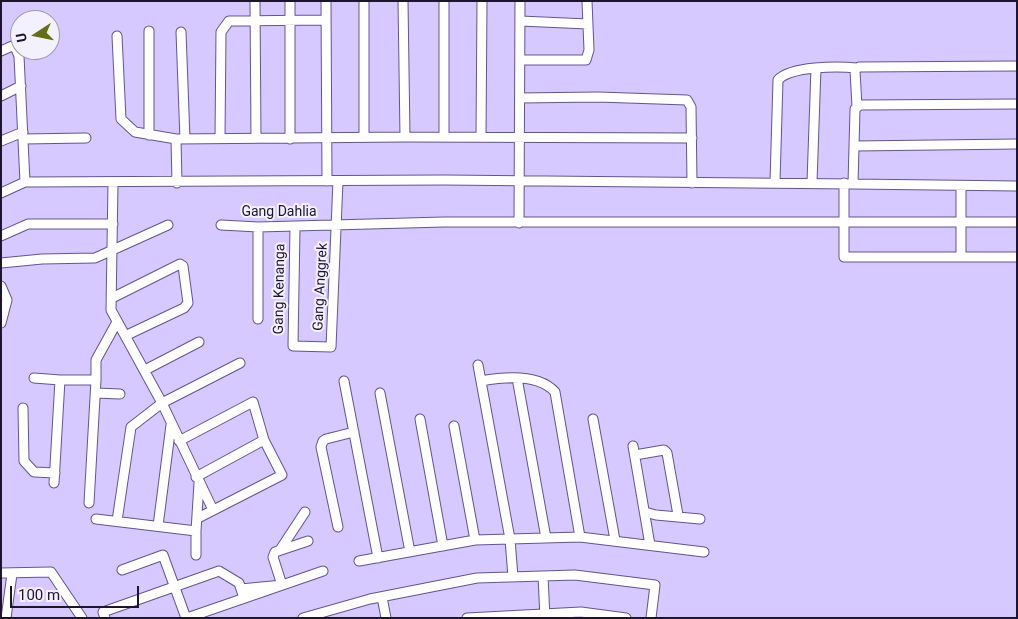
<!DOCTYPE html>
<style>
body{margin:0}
#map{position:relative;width:1018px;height:619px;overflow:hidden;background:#d6c9ff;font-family:Roboto,sans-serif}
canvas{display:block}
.frame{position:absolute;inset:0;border:2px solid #1c152d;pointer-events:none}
.north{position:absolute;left:10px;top:10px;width:50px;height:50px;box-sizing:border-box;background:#f4f1ff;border:1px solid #9e99ab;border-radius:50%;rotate:259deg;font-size:14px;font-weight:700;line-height:20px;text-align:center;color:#1c152d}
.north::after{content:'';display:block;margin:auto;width:18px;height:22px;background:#656f17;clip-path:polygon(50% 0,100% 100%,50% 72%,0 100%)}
.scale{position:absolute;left:10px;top:586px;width:129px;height:22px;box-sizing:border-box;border:2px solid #1c152d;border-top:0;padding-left:6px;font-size:15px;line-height:18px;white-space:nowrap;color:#1c152d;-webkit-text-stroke:4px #f4f1ff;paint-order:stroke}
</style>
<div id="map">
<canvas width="1018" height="619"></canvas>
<div class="frame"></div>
<div class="north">U</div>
<div class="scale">100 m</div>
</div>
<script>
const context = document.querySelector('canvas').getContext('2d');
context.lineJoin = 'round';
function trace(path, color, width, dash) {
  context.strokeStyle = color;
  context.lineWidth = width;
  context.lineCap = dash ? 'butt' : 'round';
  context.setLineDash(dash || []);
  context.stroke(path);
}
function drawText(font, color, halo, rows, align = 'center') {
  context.font = font + ' Roboto,sans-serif';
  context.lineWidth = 4;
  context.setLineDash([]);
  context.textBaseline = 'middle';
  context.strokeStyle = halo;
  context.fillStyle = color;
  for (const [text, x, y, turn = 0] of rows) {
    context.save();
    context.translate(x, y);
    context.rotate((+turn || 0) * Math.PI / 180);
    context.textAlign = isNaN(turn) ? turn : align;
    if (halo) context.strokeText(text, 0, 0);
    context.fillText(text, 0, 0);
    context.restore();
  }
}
const minor = new Path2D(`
 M255 1 256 138
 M290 1V139
 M326 1 327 181
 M364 1V137
 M403 1 405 137
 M520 21 588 24
 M149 31V135
 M181 32 185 139
 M117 36 121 119 135 132 176 139 405 137 692 138
 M1 51 12 46 16 49 19 56 25 182
 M521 60H586L589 50 587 1
 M1 96 21 86
 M520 98 598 97 687 100 691 107 692 183
 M857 107 855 70 859 67 1017 66
 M444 137V1
 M481 137 482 1
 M220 138 221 32 229 21 326 20
 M24 139 86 138
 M176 139 177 183
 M1 141 23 132
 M855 146 1017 144
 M775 182 778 80C790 66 839 66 856 68
 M812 182 816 68
 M113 183 111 310 162 403 213 510
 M844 183V257H1017
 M853 184 1017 186
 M1 193 25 182 444 180 853 184 855 109 860 105 1017 104
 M519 223 520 1
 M221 225 258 227 444 222H1017
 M295 227 293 346 331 347 338 181
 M1 236 28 224H113
 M961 257V186
 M1 263 42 259 95 258 168 225
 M1 286 7 300 1 323
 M112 298 180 264 183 266 188 303 184 308 127 335
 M258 319V227
 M478 365 510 539 513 577
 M145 370 199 342
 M34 378 60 380
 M517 378 546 538
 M344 381 378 558
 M481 381C503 377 538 373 555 392L580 537
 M96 393 120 394
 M380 393 410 552
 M23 408 24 461 34 472 55 473
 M420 419 443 546
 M593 419 615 540
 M454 426 475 540
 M179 441 253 402 264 440 282 475 198 518
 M633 446 650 545
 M635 455 664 450 667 453 678 515
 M196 477 264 440
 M54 483 60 380H96
 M89 503 96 380V360L117 322
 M645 512 656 515 700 519
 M96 519 196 531 199 483
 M117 521 131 427 162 403 240 363
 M158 526 171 425
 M338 527 321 447 323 441 326 439 354 432
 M280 550 305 512
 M196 555V531
 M359 561 475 540 580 537 704 552
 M122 570 163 555 186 618
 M1 573 51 572 82 618
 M543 576 545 618
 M241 589 282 585 273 557 275 552 308 541
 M382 597 386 618
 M6 618 12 574
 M105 618 103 612 219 571 239 583 244 598
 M187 618 323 571
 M303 618 370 599 477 578 575 575 655 585 651 618
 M467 618 581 612 626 618`);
const streetNames = [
 ["Gang Dahlia",279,212],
 ["Gang Anggrek",321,287,-87],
 ["Gang Kenanga",280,289,-89]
];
trace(minor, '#64548e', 11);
trace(minor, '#fff', 9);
drawText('14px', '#1c152d', '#f4f1ff', streetNames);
</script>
